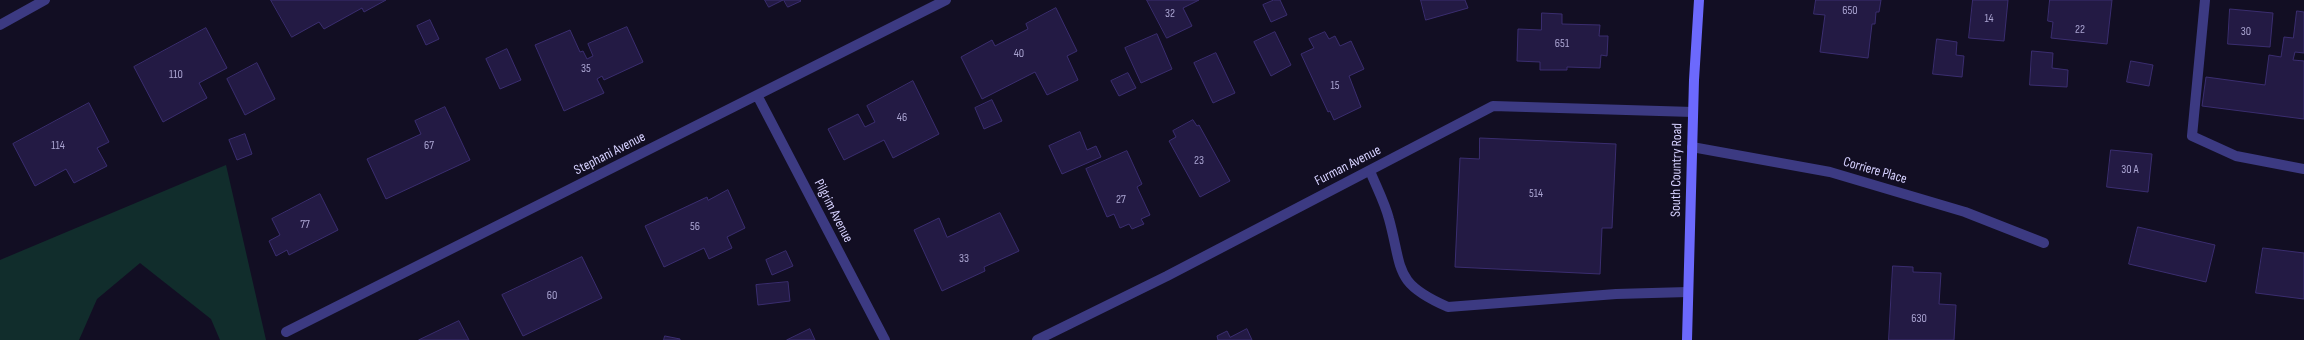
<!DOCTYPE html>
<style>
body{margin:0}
canvas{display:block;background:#120e23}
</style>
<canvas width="2304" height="340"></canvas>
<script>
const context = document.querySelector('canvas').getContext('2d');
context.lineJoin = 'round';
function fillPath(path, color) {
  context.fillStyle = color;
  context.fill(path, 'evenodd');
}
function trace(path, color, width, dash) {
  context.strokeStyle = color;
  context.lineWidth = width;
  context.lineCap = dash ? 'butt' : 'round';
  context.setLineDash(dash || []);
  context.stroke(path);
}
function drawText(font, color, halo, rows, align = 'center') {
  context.font = font + ' "Sofia Sans Condensed",sans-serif';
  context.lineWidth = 4;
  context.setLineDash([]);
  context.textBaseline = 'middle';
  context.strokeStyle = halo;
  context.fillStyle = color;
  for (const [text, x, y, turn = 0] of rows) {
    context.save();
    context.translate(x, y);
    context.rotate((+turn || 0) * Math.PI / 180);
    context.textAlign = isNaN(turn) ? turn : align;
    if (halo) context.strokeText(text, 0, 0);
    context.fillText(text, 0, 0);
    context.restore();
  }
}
const green = new Path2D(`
 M226 165 266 340H220L211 319 140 263 97 299 79 340H0V260Z`);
const building = new Path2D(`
 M271 0H386L364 12 362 8 324 29 319 22 292 37Z
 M765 0H783L769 7Z
 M784 0H800L801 1 788 7Z
 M1147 0H1199L1183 8 1192 26 1167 38Z
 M1274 0H1280L1287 15 1271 22 1263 5Z
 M1421 0H1465L1468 8 1426 20Z
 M1816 0H1881L1879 12H1876L1875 24H1872L1868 58 1820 52 1825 15 1814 14Z
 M1973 0H2008L2004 41 1969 38Z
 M2050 0H2112L2107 44 2051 38 2053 22 2048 21Z
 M1056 8 1077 51 1067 56 1078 80 1047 95 1035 72 982 99 961 57 992 40 995 46 1028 29 1026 24Z
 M2230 9 2273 13 2270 47 2228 44Z
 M2297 11 2304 12V53L2295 52 2293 60 2304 61V119L2202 106 2206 77 2265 85 2269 55 2281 57 2284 37 2293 38Z
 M1542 13 1562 14V24L1600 25 1599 36H1608L1607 56 1601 55 1600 68 1567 67V70H1540V62L1517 61 1518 29 1541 30Z
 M430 20 439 39 426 45 417 26Z
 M627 27 643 62 604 80 602 76 597 79 604 93 564 111 535 45 570 30 580 52 583 51 587 59 593 56 588 44Z
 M206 28 227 68 199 83 207 98 163 122 134 67Z
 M1275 32 1291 65 1271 76 1254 42Z
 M1325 32 1329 39 1335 36 1340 46 1351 41 1364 69 1349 76 1361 107 1334 120 1330 111 1328 112 1301 54 1314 48 1309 39Z
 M1157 34 1172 69 1141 83 1125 48Z
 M1937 39 1957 42 1956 55 1964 56 1962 77 1933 74Z
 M507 49 521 80 500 89 486 59Z
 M2032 51 2053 53 2052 68 2068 70 2067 87 2030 85Z
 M1216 53 1235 93 1213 103 1194 63Z
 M2131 61 2153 65 2149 86 2127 82Z
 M257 63 275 99 245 115 227 79Z
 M1128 73 1136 88 1119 96 1111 81Z
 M913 81 939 134 893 158 884 140 844 160 828 129 858 114 865 127 875 122 867 106Z
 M992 100 1002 121 984 129 975 108Z
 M89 103 109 142 97 148 107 166 74 183 66 169 35 186 13 144Z
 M445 107 470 160 386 199 367 159 421 134 415 121Z
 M1193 120 1197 126 1199 125 1230 181 1200 197 1169 141 1176 137 1173 131Z
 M1080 132 1087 150 1096 146 1101 157 1062 174 1049 146Z
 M245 134 252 154 237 160 229 140Z
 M1480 138 1616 144 1612 228H1602L1600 274 1455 267 1460 158 1479 159Z
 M2111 150 2152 154 2148 192 2107 187Z
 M1127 151 1142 184 1137 187 1150 215 1141 219 1144 224 1132 229 1129 224 1120 228 1114 214 1107 217 1086 169Z
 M728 190 745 228 727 237 732 248 709 259 704 248 664 267 645 226 707 197 708 200Z
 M320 194 338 230 289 255 287 250 276 256 269 241 280 235 272 219Z
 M1000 213 1019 251 984 267 985 271 942 291 914 230 939 218 947 237Z
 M2138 227 2215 245 2206 282 2129 264Z
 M2263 248 2304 253V299L2256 293Z
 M786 251 793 266 772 275 766 260Z
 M582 257 602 298 523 336 502 295Z
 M1893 266 1913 267V272L1941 273 1939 304 1956 305 1954 340H1889Z
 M788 282 790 301 758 305 756 285Z
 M459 321 469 340H419Z
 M810 329 815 340H787Z
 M1247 329 1252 340H1218L1217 336 1227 331 1230 337Z
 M665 336 680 339V340H664Z`);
const service = new Path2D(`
 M2205 0 2192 136 2236 156 2304 169
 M1370 171C1376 186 1385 203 1389 219 1403 270 1393 283 1448 307L1616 294 1688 292`);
const minor = new Path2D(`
 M0 25 45 0
 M757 95 885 340
 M1692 147 1830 172 1965 212 2044 243
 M286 332 946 0
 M1037 340 1167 276 1493 106 1693 112`);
const secondary = new Path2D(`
 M1687 340 1694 80 1699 0`);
const numberNames = [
 ["650",1850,11],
 ["32",1170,14],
 ["14",1989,19],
 ["22",2080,30],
 ["30",2246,32],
 ["651",1562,44],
 ["40",1019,54],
 ["35",586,69],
 ["110",176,75],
 ["15",1335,86],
 ["46",902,118],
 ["114",58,146],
 ["67",429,146],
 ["23",1199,161],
 ["30 A",2130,170],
 ["514",1536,194],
 ["27",1121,200],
 ["77",305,225],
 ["56",695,227],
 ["33",964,259],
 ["60",552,296],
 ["630",1919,319]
];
const streetNames = [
 ["Stephani Avenue",610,154,-27],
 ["Furman Avenue",1348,166,-27],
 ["South Country Road",1677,170,-89],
 ["Corriere Place",1875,171,16],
 ["Pilgrim Avenue",833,211,63]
];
fillPath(green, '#112d2c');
fillPath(building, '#231a44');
trace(building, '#3a2d6f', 1);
trace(service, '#3c3a82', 10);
trace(minor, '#3c3a82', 10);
trace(secondary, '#6c69fd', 10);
drawText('12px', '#a9a3d0', null, numberNames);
drawText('14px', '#d6d1ff', '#120e23', streetNames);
</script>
